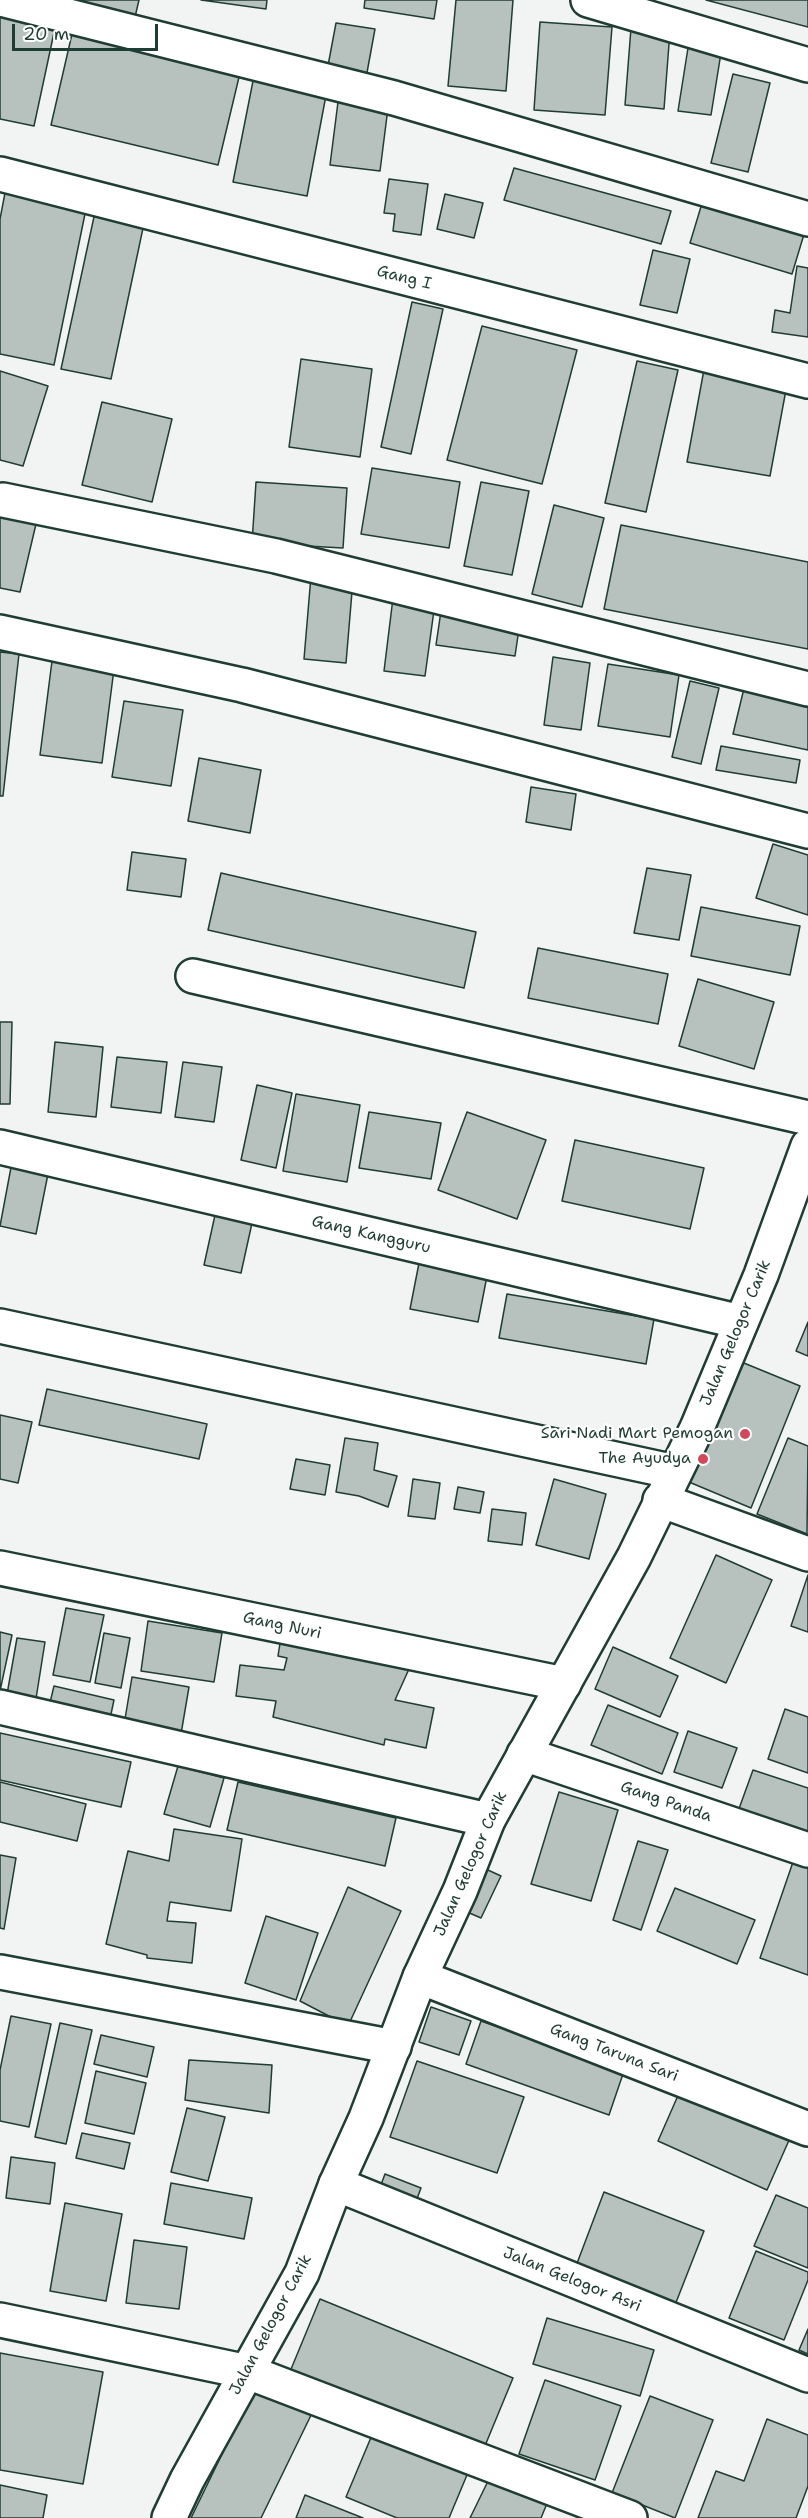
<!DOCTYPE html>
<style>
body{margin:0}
#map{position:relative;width:808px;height:2518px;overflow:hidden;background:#f2f3f3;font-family:"Shantell Sans",sans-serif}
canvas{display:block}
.scale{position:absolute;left:12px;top:24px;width:146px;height:27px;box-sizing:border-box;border:3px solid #1f3d34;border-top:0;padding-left:8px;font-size:18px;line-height:21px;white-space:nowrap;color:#1f3d34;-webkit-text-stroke:4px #fff;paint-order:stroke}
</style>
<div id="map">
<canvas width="808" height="2518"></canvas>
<div class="scale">20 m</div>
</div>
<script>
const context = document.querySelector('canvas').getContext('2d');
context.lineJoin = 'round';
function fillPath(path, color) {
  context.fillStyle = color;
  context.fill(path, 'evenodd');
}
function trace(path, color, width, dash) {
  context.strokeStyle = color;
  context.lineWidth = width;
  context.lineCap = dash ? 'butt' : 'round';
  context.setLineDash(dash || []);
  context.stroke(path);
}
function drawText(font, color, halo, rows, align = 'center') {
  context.font = font + ' "Shantell Sans",sans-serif';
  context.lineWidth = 4.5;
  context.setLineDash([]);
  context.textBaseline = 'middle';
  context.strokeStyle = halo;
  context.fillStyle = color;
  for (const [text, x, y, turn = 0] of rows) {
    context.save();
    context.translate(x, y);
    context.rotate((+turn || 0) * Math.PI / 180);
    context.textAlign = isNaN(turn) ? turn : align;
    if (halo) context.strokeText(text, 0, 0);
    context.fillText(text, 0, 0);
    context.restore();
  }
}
const building = new Path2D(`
 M55 0H139L135 17Z
 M201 0H267L266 9Z
 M365 0H437L434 19 364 8Z
 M456 0H513L506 91 448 86Z
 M706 0H808V27Z
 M0 16 55 28 34 126 0 119Z
 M540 22 612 27 605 115 534 110Z
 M336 23 375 29 366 78 327 71Z
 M631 28 670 31 664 109 625 105Z
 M72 34 240 73 218 165 51 125Z
 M688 48 721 53 711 115 678 111Z
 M733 74 770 83 748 172 711 163Z
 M254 76 327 90 307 196 233 182Z
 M338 102 388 108 380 171 330 165Z
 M514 168 671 211 661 244 504 200Z
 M389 179 428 184 421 235 393 231 395 214 384 213Z
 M5 193 86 209 54 365 0 354V219Z
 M445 194 483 203 474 238 437 229Z
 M703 200 805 231 792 274 690 243Z
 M97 203 146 214 111 379 61 369Z
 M653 250 690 259 677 313 640 305Z
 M797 266 808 268V337L772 332 775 310 790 313Z
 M412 302 443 309 411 454 381 447Z
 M482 326 577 350 542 484 447 460Z
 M301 359 372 369 360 457 289 447Z
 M637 361 678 370 646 512 605 503Z
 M705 364 788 379 770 476 687 462Z
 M0 371 48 386 23 466 0 460Z
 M102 402 172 419 152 502 82 485Z
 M372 468 460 482 449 548 361 534Z
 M256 482 347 488 343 548 252 543Z
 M481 482 529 491 512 575 464 566Z
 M554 505 604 518 582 607 532 594Z
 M0 516 36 524 20 592 0 588Z
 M621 525 808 562V649L604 609Z
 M311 576 353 580 346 663 304 659Z
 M393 598 435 603 425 676 384 671Z
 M441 611 520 622 515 656 436 645Z
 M0 652 19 654 3 796H0Z
 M553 657 590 663 581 730 544 725Z
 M52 661 114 669 102 763 40 755Z
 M608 664 679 675 670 737 598 726Z
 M746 680 808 694V750L733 734Z
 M690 681 719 688 701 764 672 757Z
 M124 701 183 710 171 786 112 777Z
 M721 746 800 760 796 783 716 770Z
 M199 758 261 770 250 833 188 821Z
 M531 787 576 794 571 830 526 822Z
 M773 844 808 855V915L756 898Z
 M132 852 186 859 181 897 127 890Z
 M647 868 691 875 679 940 634 933Z
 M221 873 476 932 464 988 208 930Z
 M701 907 800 926 790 975 691 956Z
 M538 948 668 974 658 1024 528 998Z
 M698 979 774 1002 754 1069 679 1046Z
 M0 1022H12L10 1104H0Z
 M55 1042 103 1047 96 1117 48 1112Z
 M117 1057 167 1062 161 1113 111 1107Z
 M183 1062 222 1067 214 1122 175 1117Z
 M257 1085 292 1093 276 1168 241 1160Z
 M296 1094 360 1105 347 1182 283 1171Z
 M369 1112 441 1123 431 1179 359 1168Z
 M467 1112 546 1140 517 1219 438 1190Z
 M575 1140 704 1168 690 1229 562 1201Z
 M12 1162 49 1169 36 1234 0 1226Z
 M217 1206 254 1214 241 1273 204 1265Z
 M420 1258 488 1271 478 1322 410 1309Z
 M507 1294 654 1319 646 1364 499 1338Z
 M808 1322V1356L796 1351Z
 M739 1361 800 1386 751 1508 689 1482Z
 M47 1389 207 1424 199 1459 39 1425Z
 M0 1415 32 1422 18 1483 0 1479Z
 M345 1438 378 1443 374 1470 397 1476 388 1507 359 1496 336 1492Z
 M788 1438 808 1446 807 1534 757 1514Z
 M296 1459 330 1465 325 1495 290 1489Z
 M413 1479 440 1483 435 1519 408 1516Z
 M554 1479 606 1494 589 1559 536 1545Z
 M458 1487 484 1492 480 1513 454 1509Z
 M492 1509 526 1513 522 1545 488 1541Z
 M716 1555 772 1580 726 1683 670 1658Z
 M808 1575V1632L791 1626Z
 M66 1608 104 1615 90 1682 53 1675Z
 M148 1621 222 1633 214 1682 141 1671Z
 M0 1632 12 1635 0 1691Z
 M104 1633 130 1638 121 1688 95 1683Z
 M281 1637 409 1669 395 1700 434 1708 426 1748 385 1739 384 1745 273 1717 276 1701 236 1696 240 1665 284 1670 287 1658 278 1656Z
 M17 1638 45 1642 35 1705 6 1700Z
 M613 1647 678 1676 660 1717 595 1689Z
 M132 1677 189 1687 181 1734 124 1725Z
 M54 1686 114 1700 108 1728 47 1715Z
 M608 1705 678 1733 662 1774 591 1745Z
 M785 1709 808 1717V1773L768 1759Z
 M688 1731 737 1748 722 1788 674 1772Z
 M0 1733 131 1762 121 1807 0 1780Z
 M178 1766 224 1778 210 1827 164 1814Z
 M753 1770 808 1788V1840L736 1817Z
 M0 1782 86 1804 77 1841 0 1822Z
 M238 1782 396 1818 385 1866 227 1830Z
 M559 1792 618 1810 591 1901 531 1884Z
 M174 1829 242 1839 231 1911 170 1902 167 1921 196 1923 192 1963 147 1958V1955L106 1944 128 1851 169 1861Z
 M638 1841 668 1850 641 1930 613 1920Z
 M0 1855 16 1858 4 1929 0 1928Z
 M793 1862 808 1867V1975L760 1958Z
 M477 1865 501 1876 481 1918 458 1908Z
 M348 1887 401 1911 348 2026 300 2001Z
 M675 1888 755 1920 737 1964 657 1931Z
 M266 1916 318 1933 296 2000 245 1983Z
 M431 2007 471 2021 459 2055 419 2042Z
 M11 2016 51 2024 29 2127 0 2121V2070Z
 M481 2021 624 2071 609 2115 466 2064Z
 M60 2023 92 2030 66 2144 35 2137Z
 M101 2035 154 2047 147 2077 94 2064Z
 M189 2060 272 2065 269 2113 185 2100Z
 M417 2061 524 2097 497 2173 390 2137Z
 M96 2071 146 2083 134 2134 85 2123Z
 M680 2091 790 2138 767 2190 658 2141Z
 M187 2108 225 2117 208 2181 171 2172Z
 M82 2133 130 2143 124 2169 76 2158Z
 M11 2157 55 2163 50 2204 6 2198Z
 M385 2174 421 2188 412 2212 376 2198Z
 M171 2183 252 2198 244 2239 164 2224Z
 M604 2192 704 2231 675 2305 576 2266Z
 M776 2195 808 2208V2268L754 2246Z
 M65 2203 122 2214 106 2301 50 2291Z
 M134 2240 187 2247 179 2309 126 2303Z
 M756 2251 808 2272V2280L784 2340 729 2318Z
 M320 2299 513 2378 482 2453 289 2374Z
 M547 2318 654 2350 640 2396 533 2364Z
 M808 2329V2354L799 2350Z
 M0 2353 103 2372 83 2484 0 2470Z
 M258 2380 315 2407 261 2518H191Z
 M545 2380 621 2406 595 2480 519 2454Z
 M650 2396 713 2420 675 2518 612 2493Z
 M767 2419 808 2435V2486L796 2518H698L716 2471 744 2481Z
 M372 2435 467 2475 449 2518H397L346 2497Z
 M490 2477 548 2501 541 2518H470Z
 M0 2485 47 2495 43 2518H0Z
 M305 2495 363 2518H296Z`);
const street = new Path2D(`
 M5 0 394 98 808 219
 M588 0 808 65
 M0 174 808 381
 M3 500 276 556 808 689
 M0 632 242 685 808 831
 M193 976 808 1118
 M0 1147 741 1322
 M0 1326 675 1472
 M660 1500 808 1554
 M0 1568 564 1684
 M0 1707 488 1820
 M524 1754 808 1850
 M0 1972 394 2047
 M420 1977 808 2129
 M336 2184 808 2375
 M0 2320 248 2372 630 2518`);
const secondary = new Path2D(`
 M169 2518 187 2480 302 2273 336 2184 366 2118 420 1977 460 1891 488 1820 634 1557 697 1428 761 1275 808 1146`);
const markers = [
 [745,1434,6,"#d1495b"],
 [703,1459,6,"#d1495b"]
];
const streetNames = [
 ["Gang I",404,278,14],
 ["Gang Kangguru",371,1235,13],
 ["Jalan Gelogor Carik",736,1333,-67],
 ["Gang Nuri",282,1626,12],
 ["Gang Panda",666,1802,19],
 ["Jalan Gelogor Carik",471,1864,-66],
 ["Gang Taruna Sari",614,2053,21],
 ["Jalan Gelogor Asri",572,2280,22],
 ["Jalan Gelogor Carik",271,2325,-62]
];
const poiNames = [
 ["Sari Nadi Mart Pemogan",733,1434],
 ["The Ayudya",691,1459]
];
fillPath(building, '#b7c1bd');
trace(building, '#1f3d34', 1.5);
trace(street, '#1f3d34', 38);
trace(secondary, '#1f3d34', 38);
trace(street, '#fff', 33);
trace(secondary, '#fff', 33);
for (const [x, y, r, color] of markers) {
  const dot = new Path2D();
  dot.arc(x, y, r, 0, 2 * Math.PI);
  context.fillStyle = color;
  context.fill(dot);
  trace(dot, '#fff', 2);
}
drawText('16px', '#1f3d34', '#fff', streetNames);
drawText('16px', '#1f3d34', '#fff', poiNames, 'right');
</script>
